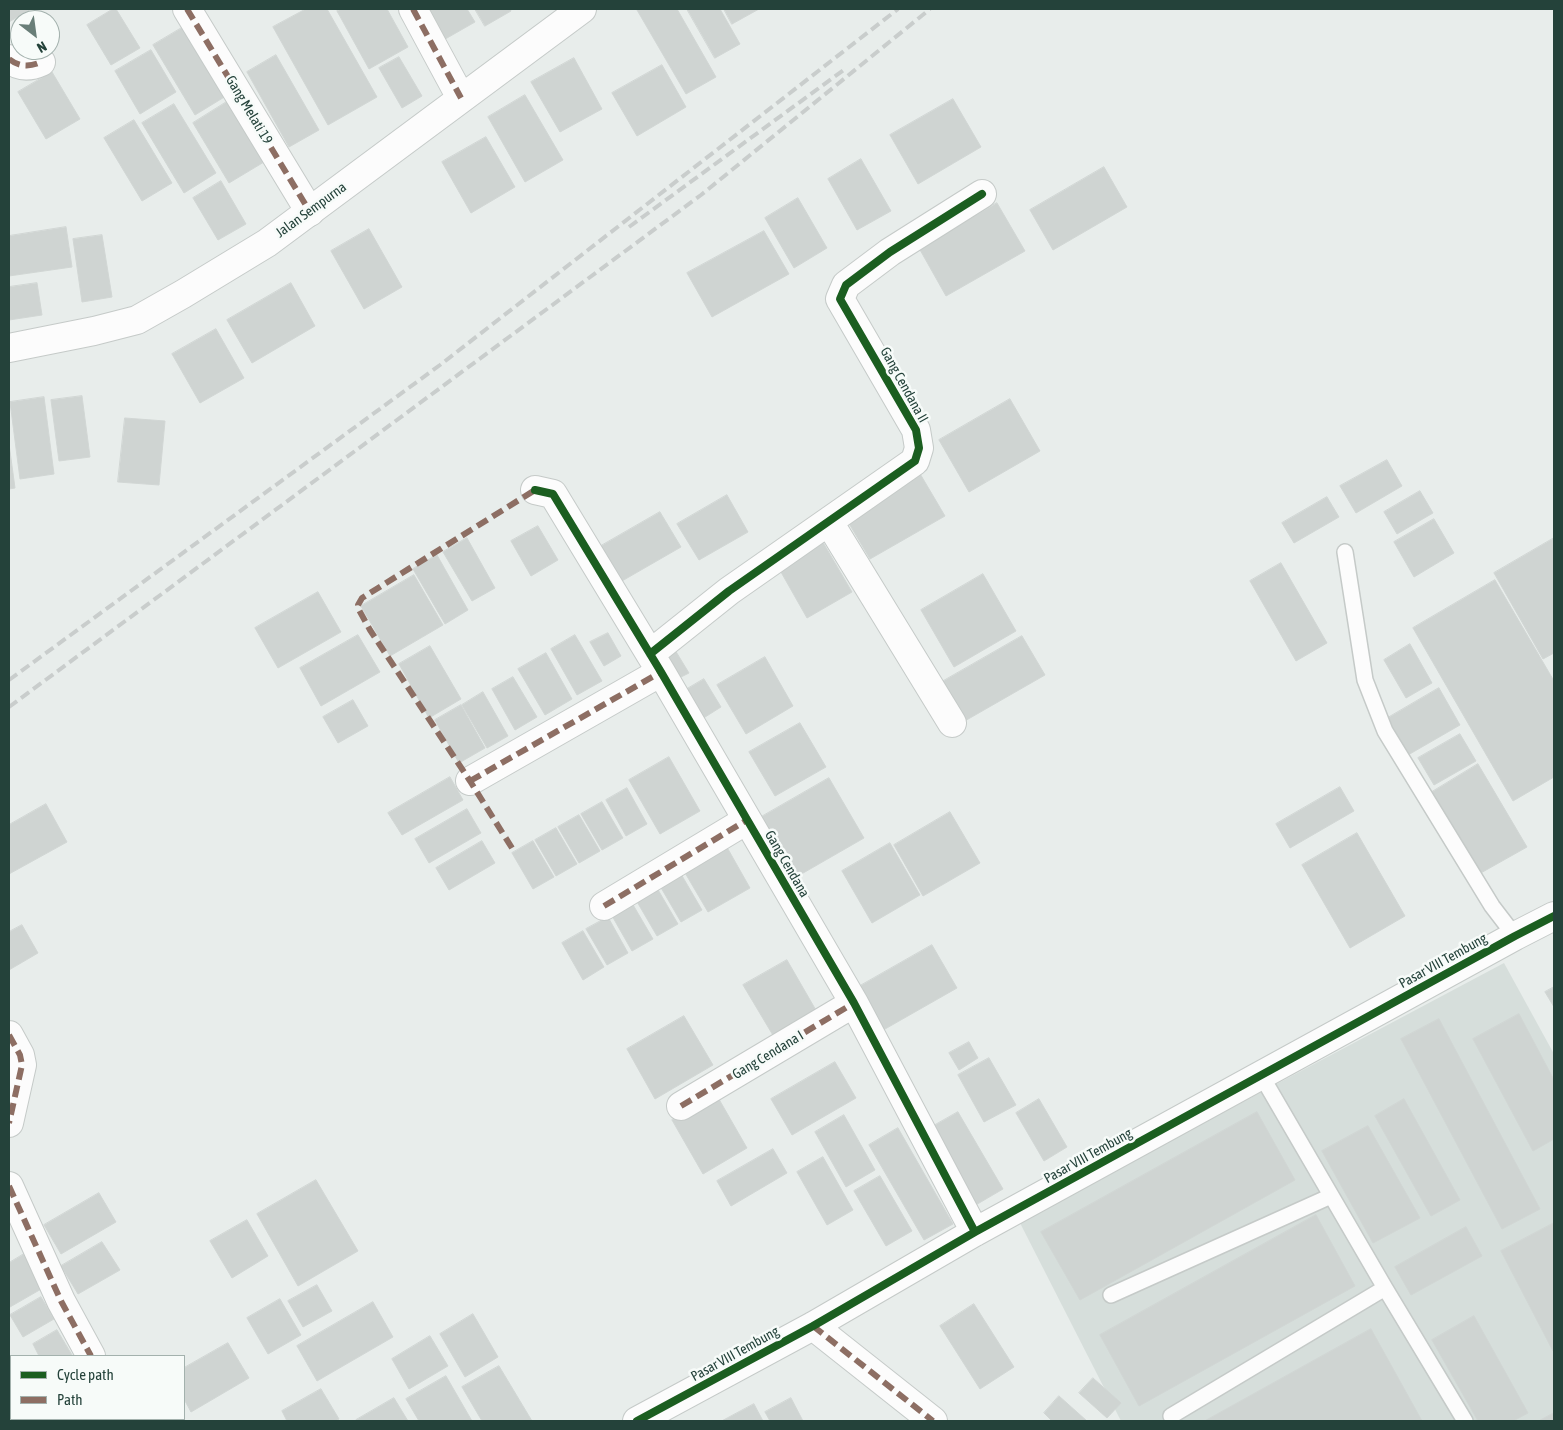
<!DOCTYPE html>
<style>
body{margin:0}
#map{position:relative;width:1563px;height:1430px;overflow:hidden;background:#e8edeb;font-family:"Asap Condensed",sans-serif}
canvas{display:block}
.frame{position:absolute;inset:0;border:10px solid #24423a;pointer-events:none}
.legend{position:absolute;left:10px;top:1355px;width:175px;height:65px;box-sizing:border-box;background:#f7fbf9;border:1px solid #a3b1ad;margin:0;padding:6px 9px;list-style:none;font-size:15px;color:#24423a}
.legend li{display:flex;align-items:center;gap:10px;height:25px}
.legend b{width:25px;border:1px solid #a3b1ad}
.north{position:absolute;left:10px;top:10px;width:50px;height:50px;box-sizing:border-box;background:#f7fbf9;border:1px solid #a3b1ad;border-radius:50%;rotate:150deg;font-size:14px;font-weight:700;line-height:20px;text-align:center;color:#24423a}
.north::after{content:'';display:block;margin:auto;width:18px;height:22px;background:#697e78;clip-path:polygon(50% 0,100% 100%,50% 72%,0 100%)}
</style>
<div id="map">
<canvas width="1563" height="1430"></canvas>
<div class="frame"></div>
<ul class="legend">
<li><b style="height:6px;background:#1b5e20"></b>Cycle path</li>
<li><b style="height:6px;background:#8d6e63"></b>Path</li>
</ul>
<div class="north">N</div>
</div>
<script>
const context = document.querySelector('canvas').getContext('2d');
context.lineJoin = 'round';
function fillPath(path, color) {
  context.fillStyle = color;
  context.fill(path, 'evenodd');
}
function trace(path, color, width, dash) {
  context.strokeStyle = color;
  context.lineWidth = width;
  context.lineCap = dash ? 'butt' : 'round';
  context.setLineDash(dash || []);
  context.stroke(path);
}
function drawText(font, color, halo, rows, align = 'center') {
  context.font = font + ' "Asap Condensed",sans-serif';
  context.lineWidth = 5;
  context.setLineDash([]);
  context.textBaseline = 'middle';
  context.strokeStyle = halo;
  context.fillStyle = color;
  for (const [text, x, y, turn = 0] of rows) {
    context.save();
    context.translate(x, y);
    context.rotate((+turn || 0) * Math.PI / 180);
    context.textAlign = isNaN(turn) ? turn : align;
    if (halo) context.strokeText(text, 0, 0);
    context.fillText(text, 0, 0);
    context.restore();
  }
}
const built = new Path2D(`
 M1504 963 1554 1054V1421H1121L1019 1221Z`);
const building = new Path2D(`
 M9 9H31L9 22Z
 M113 9H116L140 48 111 65 87 25Z
 M306 9H327L377 97 328 125 273 27Z
 M341 9H387L408 47 369 69 337 11Z
 M421 9H467L475 22 440 42Z
 M475 9H510L511 11 485 26Z
 M638 9H677L716 77 686 94 637 10Z
 M687 9H720L740 44 715 58Z
 M724 9H759L732 24Z
 M185 26 226 96 195 115 153 45Z
 M151 50 176 92 140 114 115 71Z
 M276 55 319 130 289 147 247 72Z
 M399 57 422 96 402 108 379 68Z
 M574 58 602 109 560 132 531 82Z
 M662 65 686 107 637 136 612 93Z
 M52 72 80 119 46 139 18 92Z
 M525 95 563 160 525 182 488 117Z
 M233 98 269 159 229 183 193 123Z
 M953 99 981 147 918 184 890 135Z
 M174 104 216 173 184 193 142 123Z
 M134 120 172 183 142 201 104 138Z
 M486 137 515 187 471 213 442 162Z
 M861 159 891 211 857 230 828 179Z
 M1104 167 1127 207 1053 250 1030 210Z
 M221 181 246 224 218 240 193 198Z
 M798 198 827 248 794 268 765 218Z
 M997 203 1025 251 946 296 919 248Z
 M66 227 72 267 9 276V236Z
 M369 229 402 287 364 309 331 251Z
 M764 231 789 274 712 317 687 273Z
 M102 235 112 297 82 302 73 239Z
 M37 283 42 315 9 320V287Z
 M291 283 315 326 252 363 227 320Z
 M216 329 244 378 200 403 172 354Z
 M82 396 90 457 59 461 51 400Z
 M44 397 54 474 20 479 10 402Z
 M1010 399 1040 451 969 492 939 440Z
 M125 418 165 421 159 485 118 482Z
 M9 444 15 488 9 489Z
 M1387 460 1402 486 1356 513 1340 486Z
 M919 472 945 516 870 559 844 515Z
 M1420 491 1433 513 1397 534 1384 512Z
 M727 495 748 532 699 560 677 524Z
 M1327 497 1339 517 1294 543 1282 523Z
 M660 512 681 547 615 585 594 550Z
 M1434 519 1454 553 1414 577 1394 542Z
 M538 526 558 560 531 576 511 541Z
 M467 538 495 588 472 601 443 552Z
 M1554 538V653L1543 659 1494 573Z
 M821 539 852 592 807 618 777 565Z
 M437 555 468 610 445 624 413 569Z
 M1281 563 1327 643 1296 661 1250 581Z
 M983 574 1016 631 954 667 921 610Z
 M414 575 443 625 390 656 361 606Z
 M1495 580 1554 681V777L1513 801 1413 628Z
 M318 592 341 632 278 668 255 628Z
 M608 633 621 656 604 666 590 642Z
 M358 635 380 672 321 706 300 668Z
 M575 635 602 681 577 695 551 649Z
 M1022 636 1045 675 963 722 940 683Z
 M1410 644 1432 683 1406 698 1384 660Z
 M672 645 689 673 673 681 657 654Z
 M430 646 461 699 429 718 399 664Z
 M546 653 572 699 545 715 518 669Z
 M765 657 793 706 746 734 717 685Z
 M513 677 537 717 515 730 492 689Z
 M704 679 721 707 694 724 677 695Z
 M1439 688 1460 725 1408 755 1386 719Z
 M483 692 508 736 487 748 462 705Z
 M353 700 368 726 338 743 323 717Z
 M461 705 485 748 459 763 435 720Z
 M800 723 826 767 775 796 749 752Z
 M1460 734 1476 761 1434 785 1418 758Z
 M669 757 700 811 660 834 629 780Z
 M1478 764 1527 847 1479 874 1432 792Z
 M450 777 463 800 402 835 388 813Z
 M829 778 864 838 791 880 756 820Z
 M1340 787 1354 811 1290 848 1276 824Z
 M627 788 647 824 626 836 606 800Z
 M602 802 623 838 602 850 581 814Z
 M46 804 67 842 9 874V825Z
 M467 809 481 833 429 863 415 839Z
 M950 812 980 863 923 896 894 845Z
 M579 815 600 851 579 863 558 827Z
 M556 828 577 864 556 876 535 840Z
 M1357 833 1405 916 1350 948 1302 865Z
 M482 841 495 863 449 890 436 868Z
 M533 841 554 877 533 889 512 853Z
 M724 842 750 888 708 912 681 866Z
 M890 843 920 895 872 923 842 871Z
 M681 874 702 910 681 922 660 886Z
 M657 888 678 924 657 936 636 900Z
 M632 903 653 939 632 951 611 914Z
 M608 917 628 953 607 965 586 929Z
 M22 925 38 953 9 970V932Z
 M583 931 604 967 583 980 562 943Z
 M932 945 957 988 878 1033 853 990Z
 M787 960 817 1012 774 1037 743 985Z
 M1554 987V1007L1545 992Z
 M1519 1014 1554 1080V1139L1533 1151 1473 1039Z
 M684 1016 713 1065 655 1099 627 1049Z
 M1439 1019 1540 1209 1502 1229 1401 1039Z
 M969 1042 978 1058 959 1070 949 1053Z
 M989 1058 1016 1105 984 1122 958 1075Z
 M835 1062 856 1098 792 1135 771 1099Z
 M716 1094 747 1148 703 1174 672 1120Z
 M1039 1099 1067 1147 1044 1161 1016 1113Z
 M1404 1099 1460 1200 1431 1216 1375 1116Z
 M958 1112 1003 1189 974 1206 930 1128Z
 M1257 1112 1295 1180 1080 1300 1041 1232Z
 M844 1115 875 1170 846 1187 815 1132Z
 M1368 1126 1420 1218 1373 1243 1322 1151Z
 M898 1128 953 1224 924 1240 869 1145Z
 M773 1149 787 1173 731 1206 717 1181Z
 M823 1157 853 1210 827 1225 797 1172Z
 M880 1176 912 1231 886 1246 854 1191Z
 M316 1180 358 1251 298 1286 257 1214Z
 M99 1193 116 1222 61 1254 44 1225Z
 M1316 1215 1355 1286 1139 1406 1100 1335Z
 M247 1220 268 1256 232 1278 210 1241Z
 M1554 1223V1350L1553 1351 1501 1251Z
 M1466 1227 1482 1256 1411 1295 1395 1267Z
 M102 1242 120 1270 78 1294 61 1266Z
 M24 1254 43 1288 10 1307 9 1304V1263Z
 M317 1285 332 1311 303 1327 288 1301Z
 M41 1297 54 1319 23 1337 10 1315Z
 M280 1299 301 1335 268 1354 247 1318Z
 M373 1302 393 1337 317 1381 297 1346Z
 M974 1304 1014 1367 980 1389 940 1326Z
 M473 1314 498 1357 465 1377 440 1334Z
 M1474 1316 1528 1413 1513 1421H1478L1432 1340Z
 M1371 1329 1422 1421H1205Z
 M57 1330 72 1355 39 1356 33 1344Z
 M430 1336 448 1366 409 1389 392 1359Z
 M228 1343 249 1378 191 1412 184 1399V1368Z
 M499 1366 532 1421H482L462 1387Z
 M446 1376 472 1421H419L406 1399Z
 M1093 1378 1121 1403 1107 1418 1079 1393Z
 M321 1389 339 1419 335 1421H287L282 1411Z
 M1059 1396 1087 1421H1052L1044 1413Z
 M394 1398 408 1421H356V1420Z
 M791 1398 803 1421H770L765 1412Z
 M754 1404 763 1421H722Z
 M1554 1413V1421H1539Z`);
const service = new Path2D(`
 M1345 552 1365 680 1385 731 1492 906 1515 936
 M1261 1075 1385 1288 1465 1421
 M1111 1295 1331 1196
 M1171 1416 1385 1288`);
const minor = new Path2D(`
 M187 9 310 212
 M413 9 461 98
 M9 59C19 67 30 67 41 62
 M535 490 553 494 661 672 854 1003 975 1232
 M829 522 952 723
 M650 654 729 591 915 461 919 448 916 430 840 299 846 285 890 252 982 194
 M470 781 661 672
 M604 906 747 820
 M9 1035 20 1055 22 1065 9 1123
 M681 1106 854 1003
 M9 1186 61 1301 91 1356
 M813 1326 933 1421
 M9 1396 11 1400
 M22 1419 23 1421
 M124 1419 125 1421
 M637 1421 813 1326 975 1232 1515 936 1554 916`);
const tertiary = new Path2D(`
 M9 348 94 331 137 320 183 294 267 243 582 9`);
const rail = new Path2D(`
 M629 227 845 69
 M9 680 440 365 898 9
 M9 707 701 195 930 9`);
const quiet = new Path2D(`
 M187 9 310 212
 M413 9 461 98
 M9 59C19 67 30 67 41 62
 M470 781 661 672
 M512 848 470 781 370 630 359 610 358 605 362 598 535 490
 M604 906 747 820
 M9 1035 20 1055 22 1065 9 1123
 M681 1106 854 1003
 M9 1186 61 1301 91 1356
 M813 1326 933 1421
 M9 1396 11 1400
 M22 1419 23 1421
 M124 1419 125 1421`);
const cycleway = new Path2D(`
 M535 490 553 494 661 672 854 1003 975 1232
 M650 654 729 591 915 461 919 448 916 430 840 299 846 285 890 252 982 194
 M637 1421 813 1326 975 1232 1515 936 1554 916`);
const streetNames = [
 ["Gang Melati 19",249,110,59],
 ["Jalan Sempurna",311,210,-36],
 ["Gang Cendana II",904,385,61],
 ["Gang Cendana",787,864,60],
 ["Pasar VIII Tembung",1443,961,-29],
 ["Gang Cendana I",768,1055,-31],
 ["Pasar VIII Tembung",1088,1156,-29],
 ["Pasar VIII Tembung",735,1354,-29]
];
fillPath(built, '#d6dedb');
fillPath(building, '#cfd4d2');
trace(building, '#d1d6d4', 1);
trace(service, '#c5cac8', 18);
trace(minor, '#c5cac8', 30);
trace(tertiary, '#c5cac8', 30);
trace(service, '#fcfcfc', 15);
trace(minor, '#fcfcfc', 28);
trace(tertiary, '#fcfcfc', 28);
trace(rail, '#c9cdcc', 4, [10, 5]);
trace(quiet, '#8d6e63', 6, [12, 6]);
trace(cycleway, '#1b5e20', 8);
drawText('14px', '#24423a', '#f7fbf9', streetNames);
</script>
